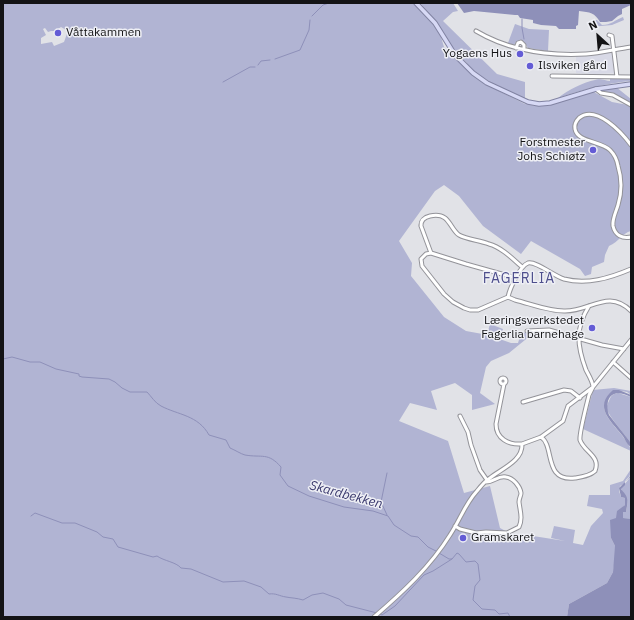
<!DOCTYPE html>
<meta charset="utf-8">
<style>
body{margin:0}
#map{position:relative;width:634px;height:620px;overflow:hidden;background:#e1e2e7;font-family:"IBM Plex Sans",sans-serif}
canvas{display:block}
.frame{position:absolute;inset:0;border:4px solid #131315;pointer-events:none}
.north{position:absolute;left:578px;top:16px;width:40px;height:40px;-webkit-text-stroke:3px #eeeff5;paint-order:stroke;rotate:334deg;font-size:11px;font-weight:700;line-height:16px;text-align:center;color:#131315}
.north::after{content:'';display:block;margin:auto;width:14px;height:18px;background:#131315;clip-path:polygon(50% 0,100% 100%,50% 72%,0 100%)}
</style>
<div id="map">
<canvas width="634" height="620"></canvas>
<div class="frame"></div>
<div class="north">N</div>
</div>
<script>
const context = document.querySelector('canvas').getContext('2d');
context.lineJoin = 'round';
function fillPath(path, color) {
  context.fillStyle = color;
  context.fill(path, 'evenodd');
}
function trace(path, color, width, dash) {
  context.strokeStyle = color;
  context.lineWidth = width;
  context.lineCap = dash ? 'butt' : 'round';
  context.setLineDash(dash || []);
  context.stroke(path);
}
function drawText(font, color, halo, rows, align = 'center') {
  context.font = font + ' "IBM Plex Sans",sans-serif';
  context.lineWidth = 3;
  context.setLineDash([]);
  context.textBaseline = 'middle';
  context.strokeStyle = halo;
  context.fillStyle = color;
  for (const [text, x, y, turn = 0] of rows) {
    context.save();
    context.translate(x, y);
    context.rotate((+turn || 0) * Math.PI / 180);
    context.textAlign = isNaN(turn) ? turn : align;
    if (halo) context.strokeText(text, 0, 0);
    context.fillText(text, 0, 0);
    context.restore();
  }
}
const built = new Path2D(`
 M612 51 615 74 614 75 613 73 596 74 576 73V56L577 55 592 56Z`);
const green = new Path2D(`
 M3 3H414L433 24 441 37 444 47 470 73 487 85 525 104 536 106H548L592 91 612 102 628 105 631 107V231C622 233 619 242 609 246L605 255 604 262 592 267 591 274 585 276 580 269 531 241 521 254 483 226 459 196 444 185 435 191 399 241 412 263 411 276 444 317 466 331 488 335 511 343H518L521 333 536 331 509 353 491 361 486 367 480 393 495 404 472 410V395L455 383 431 391 437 410 410 403 399 421 448 441 464 493 490 486 500 528 526 542 533 536 565 541 551 538 554 526 575 530 573 543 583 545 591 526 603 513 602 509 587 506 589 495H610V485L623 481 631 469C631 479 626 477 624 484L620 486 619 491 621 497 625 498V505L623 507 626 512C630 495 624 500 621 488L631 477V519L616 518 611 538 615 546V559L613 572 607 583 569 604 567 617H3ZM61 27 68 31 64 42 54 46 52 42 41 44V38L46 35 43 29 45 28 48 32 51 31H55Z
 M428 3H453L458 11 453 12 443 21 497 74 525 82V99L492 83 473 71 468 66 467 63 463 59 460 58 452 48 436 22 421 4Z
 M623 17 624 20 612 25 590 27 592 20H597L602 25C611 25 615 20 623 17Z
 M515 24 529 29 549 30 548 51 528 48 524 42 521 40 516 42 514 45 508 43Z
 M610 79H631V81C605 83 582 90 558 98 568 90 584 82 595 80 600 78 606 81 610 81Z
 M616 87 631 99V103L621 97 601 90Z
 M490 324 503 329 501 336 488 331Z
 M614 388 631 391V395L627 392 616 390C613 393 608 397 606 401 598 414 620 430 626 441 628 445 631 447 631 451L583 429 593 390Z
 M618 393 631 397V443C627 438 608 414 607 410 606 407 608 403 609 401 611 396 612 394 618 393Z`);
const water = new Path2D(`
 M457 3H631V5L622 9V14L618 16 612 21 606 22H600C595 13 590 12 579 11L578 25 576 26V29H559L556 26 541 25 533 23V20L520 18 518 15H515L474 11 464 13Z
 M613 390H619L631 395V397C622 393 612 390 608 401 607 406 607 410 609 415L631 443V447C626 444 626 440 622 435 611 421 593 407 613 390Z
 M631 474V477L625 482V485L621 489C622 491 624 492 625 494 629 499 627 506 626 512H623V518L631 519V617H567L569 604 607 583 613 572 615 546 611 538 610 520 616 518 617 511 625 505V498L621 497 619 488 629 478Z`);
const stream = new Path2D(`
 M312 16 323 5 329 3
 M522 19V28L524 39
 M275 59 300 50 309 30 310 20
 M258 65 261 61 270 60
 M223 82 250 67H255
 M3 359 12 357 30 362H40L56 369 79 374V376L82 377 109 379 115 382 122 388 130 392H147C151 396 155 403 161 406 178 415 198 415 209 435L226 440 230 448C235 450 241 454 245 455 262 458 268 452 281 467L280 475 288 486 309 496 344 507 373 511 388 516 394 525 411 536 418 537 428 547 436 551
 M387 473 381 502 387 515
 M31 516 35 513 62 523H75L97 532 103 537 113 539 118 547 153 557 157 556C164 561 176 562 181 568L191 569 223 582 244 581 261 587 269 594C276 593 279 596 286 597 291 598 297 598 303 600L312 595 323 593 339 599 346 605 377 613
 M439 553 449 559H452L457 553 459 554 466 562 475 561 478 564 480 580 475 586 473 600 482 609 495 610 499 614 508 613 510 617
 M380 614 382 615 395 606 424 575 433 571 452 559`);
const minor = new Path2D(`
 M476 31C508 50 548 56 586 54 601 53 616 49 631 47
 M609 35 612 36 617 77
 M516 48 518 43 521 42 524 45V49
 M552 76 631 77
 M596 89 601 93 613 95 631 105
 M631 145C622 133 596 104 579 118 576 121 574 124 575 129 577 142 601 141 610 150 614 154 617 160 618 166 622 179 622 192 618 205 616 212 612 219 613 226 615 235 622 239 631 237
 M431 253 426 254 421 259 422 266 444 294 453 302 464 308 470 310H478L508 297C510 288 520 266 528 263 536 261 554 276 564 279 587 285 610 278 631 269
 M431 253 421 226C420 215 438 213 445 218 451 223 453 231 459 235 468 240 480 240 489 244 501 247 513 259 522 267
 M431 253 466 264 516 278
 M508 297 515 300C531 304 548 311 564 311 590 312 608 288 631 311
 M527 331 549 330 602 345 624 349
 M613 362 631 378
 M500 381a3 3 0 1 1 6 0a3 3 0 1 1-6 0Z
 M504 384 496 424C496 439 509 445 522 444
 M523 402 564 390 571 391 580 398
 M460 416 468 432 471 445 480 470 487 480
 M541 437C555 446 543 482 575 478 582 477 590 476 595 471 601 456 584 452 580 440 579 434 587 403 589 395 590 393 592 389 593 387 593 382 588 374 586 370 577 346 575 328 589 306
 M455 526 460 529 476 533 486 532 507 533 519 527C523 518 520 511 519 502 519 498 521 496 521 493 520 486 513 478 506 477 498 475 493 483 485 482
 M374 617C403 592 430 567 450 535 460 520 465 504 477 491 481 486 485 481 490 478 501 469 523 461 522 444L541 437 563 421 568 406 593 387 631 340`);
const major = new Path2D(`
 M416 3 435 23 455 55 473 73 487 83 528 102 539 104 550 103 596 89 631 84`);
const markers = [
 [58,33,4,"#645cd5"],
 [520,54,4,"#645cd5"],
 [530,66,4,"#645cd5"],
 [593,150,4,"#645cd5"],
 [592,328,4,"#645cd5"],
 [463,538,4,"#645cd5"]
];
const poiNames = [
 ["Våttakammen",66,33],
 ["Yogaens Hus",512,54,"right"],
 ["Ilsviken gård",538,66],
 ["Forstmester",585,143,"right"],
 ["Johs Schiøtz",585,157,"right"],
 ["Læringsverkstedet",584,321,"right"],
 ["Fagerlia barnehage",584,335,"right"],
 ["Gramskaret",471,538]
];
const waterNames = [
 ["Skardbekken",346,495,15]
];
const quarterNames = [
 ["FAGERLIA",519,279]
];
fillPath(built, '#d8d9e6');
fillPath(green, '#b1b4d3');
fillPath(water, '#8e90b9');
trace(stream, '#8e90b9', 1);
trace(minor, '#939399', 5);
trace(major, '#8183a2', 5.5);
trace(minor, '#fff', 3);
trace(major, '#d7d9f5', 3.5);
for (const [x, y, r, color] of markers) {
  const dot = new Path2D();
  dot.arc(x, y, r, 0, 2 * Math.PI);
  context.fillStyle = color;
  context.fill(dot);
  trace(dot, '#eeeff5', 1.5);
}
drawText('12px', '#131315', '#eeeff5', poiNames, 'left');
drawText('italic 13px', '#38376c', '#eeeff5', waterNames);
context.letterSpacing = '1px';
drawText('14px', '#4d4e8c', '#eeeff5', quarterNames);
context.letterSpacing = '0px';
</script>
